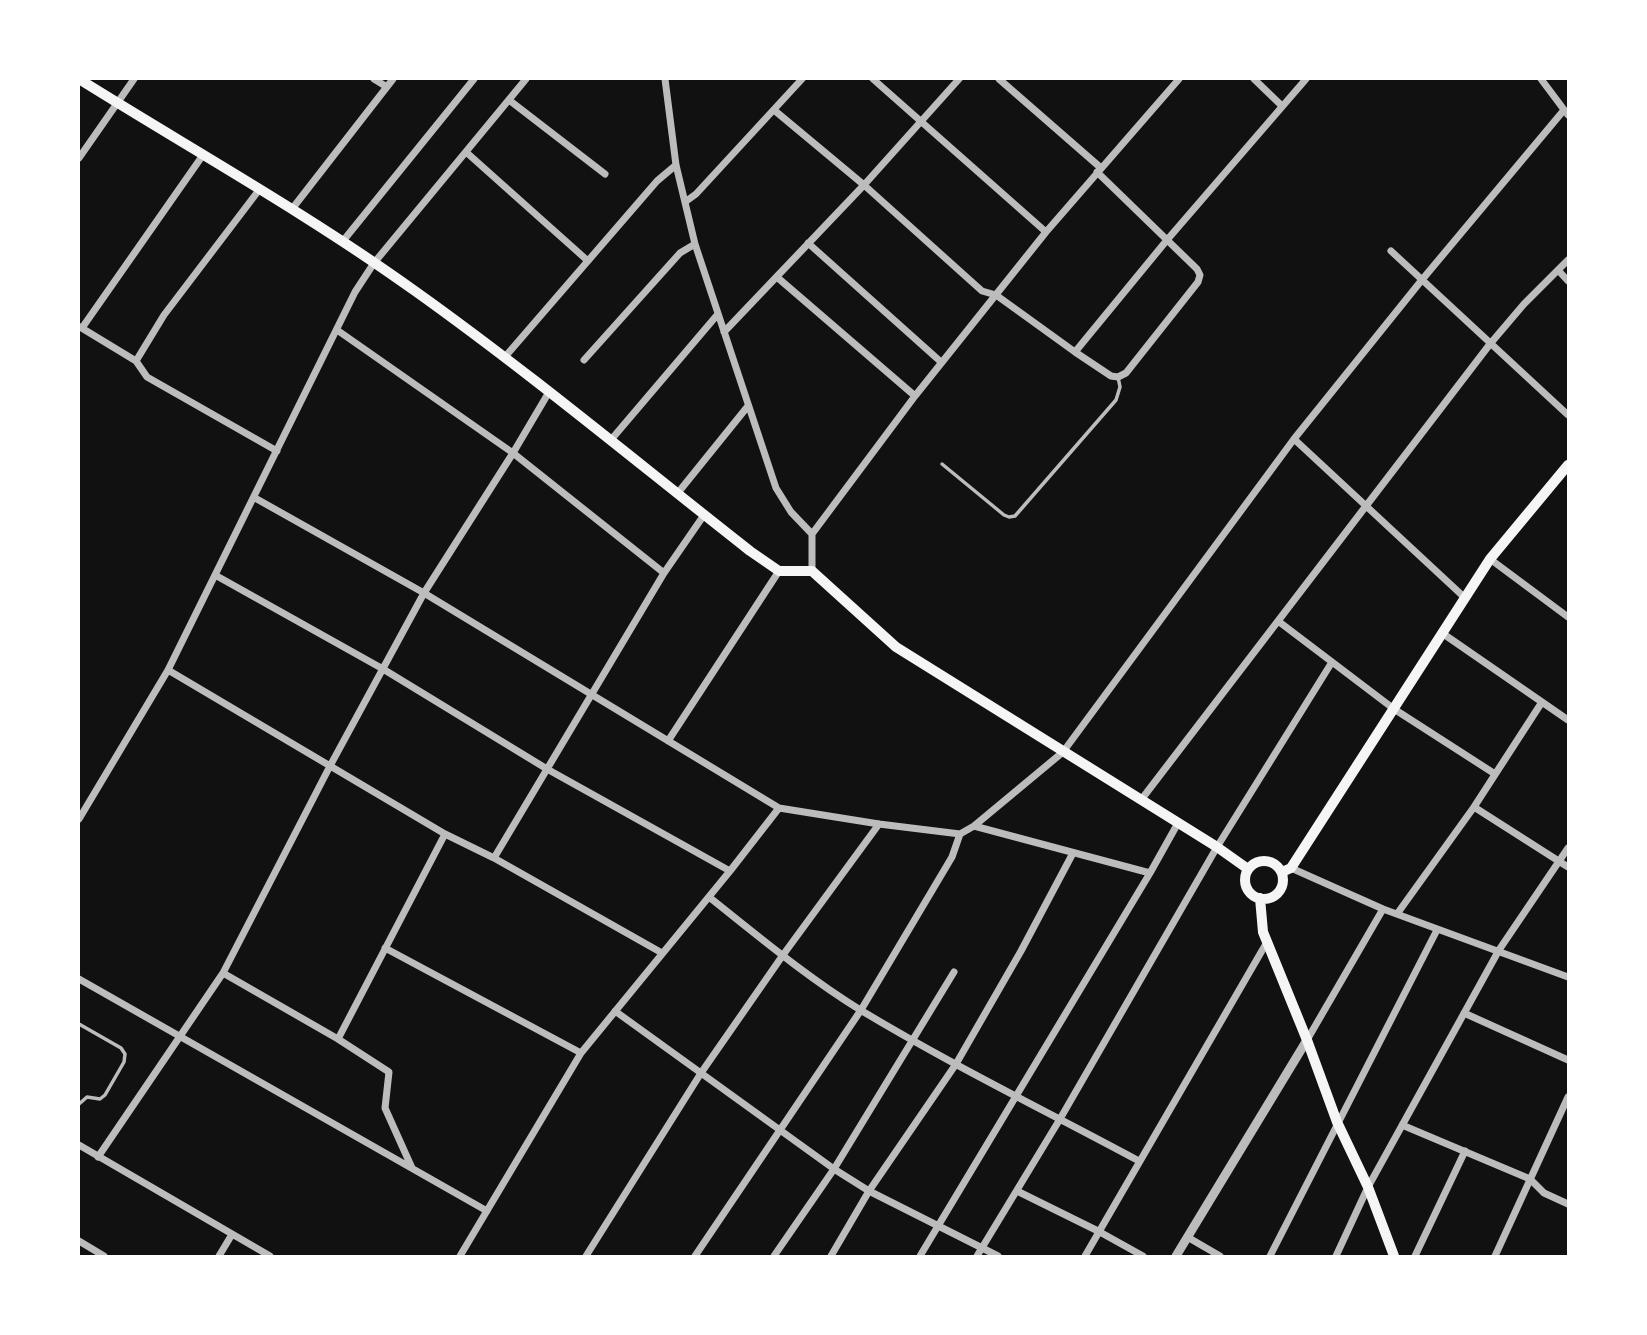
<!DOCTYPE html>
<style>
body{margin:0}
#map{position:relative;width:1647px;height:1335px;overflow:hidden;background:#111;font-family:"DejaVu Sans",sans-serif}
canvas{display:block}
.frame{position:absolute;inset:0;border:80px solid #fff;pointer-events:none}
</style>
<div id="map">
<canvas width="1647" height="1335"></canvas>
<div class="frame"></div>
</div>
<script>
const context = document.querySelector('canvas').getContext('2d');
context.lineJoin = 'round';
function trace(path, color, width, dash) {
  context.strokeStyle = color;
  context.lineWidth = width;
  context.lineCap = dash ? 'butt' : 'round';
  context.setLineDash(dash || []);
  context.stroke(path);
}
const service = new Path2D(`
 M942 464 1004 515 1009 517 1015 516 1116 400 1120 387 1118 377
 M79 1024 121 1048 125 1054 124 1062 105 1095 100 1099 87 1097 79 1104`);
const minor = new Path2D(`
 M374 79 387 87
 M665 79 676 165 695 244 776 488 791 512 812 534V571
 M873 79 1046 232
 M999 79 1101 168
 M1254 79 1282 106
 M1541 79 1568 115
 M509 100 605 174
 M774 110 864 185 982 291 996 295 1075 352 1111 376 1118 377 1126 373 1198 282 1200 275 1197 269 1097 172
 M466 152 588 261
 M79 158 134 79
 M685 202 696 194 802 79
 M292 209 393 79
 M343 241 474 79
 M808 243 941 362
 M1391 251 1568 415
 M1558 270 1568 281
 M778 278 915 396
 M80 327 136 361
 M82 328 203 155
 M337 330 513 453 664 573
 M724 332 864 185 959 79
 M1075 352 1167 240 1306 79
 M504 358 657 181 676 165
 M584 360 680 253 695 244
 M136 361 164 315 259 190
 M136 361 147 377 277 451
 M1294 439 1464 597
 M610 441 718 314
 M677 494 748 406
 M255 498 424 593 779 808 879 824 960 834
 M812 534 915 396 1046 232 1179 79
 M1490 559 1568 617
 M215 575 383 669 547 769 730 871
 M1278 621 1394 709 1495 774
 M1442 633 1568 720
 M168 670 445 834 494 858 662 953
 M668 741 779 571
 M1141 800 1490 344 1524 304 1568 260
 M1474 807 1568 867
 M79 819 168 670 355 292 374 263 526 79
 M974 826 1150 873
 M494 858 664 573 704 515
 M1291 868 1383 909 1568 977
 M709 897C758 936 808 978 862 1011 952 1065 1046 1111 1139 1161
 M1397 914 1474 807 1542 702
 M385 948 581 1053
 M223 973 338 1039 389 1072 385 1108 412 1168
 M79 979 487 1211
 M615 1011 834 1169 869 1191 998 1256
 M1464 1013 1568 1060
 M338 1039 445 834
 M1307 1040 1383 909
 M1402 1125 1530 1179 1544 1193 1568 1204
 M79 1145 270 1256
 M98 1157 223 973 330 766 424 593 513 453 549 392
 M1017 1191 1098 1231 1143 1256
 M1189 1238 1220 1256
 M79 1241 104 1256
 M219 1256 231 1236
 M460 1256 581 1053 730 871 779 808
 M586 1256 701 1073 783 955 879 824
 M695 1256 861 1010 952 857 960 834 974 826 1063 752 1294 439 1421 281 1564 110
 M774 1256 834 1169 954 972
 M831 1256 869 1191 956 1064 1021 951 1073 853
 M920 1256 1150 873 1178 823
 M977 1256 1060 1119 1217 847 1332 662
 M1085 1256 1267 942
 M1270 1256 1437 930
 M1336 1256 1368 1187 1499 950 1568 848
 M1415 1256 1465 1151
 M1495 1256 1568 1097`);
const tertiary = new Path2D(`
 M1176 1256 1307 1040`);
const secondary = new Path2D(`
 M79 79C191 149 308 214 415 291 530 373 639 464 750 551L779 571H812L896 647 1217 847 1248 869
 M1245 880a19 19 0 1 1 38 0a19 19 0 1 1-38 0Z
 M1282 872 1291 868 1490 559 1568 465
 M1260 898 1263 932 1307 1040 1337 1122 1368 1187 1394 1256`);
trace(service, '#bcbcbc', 3.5);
trace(minor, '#bcbcbc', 7);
trace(tertiary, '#bcbcbc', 9);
trace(secondary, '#f5f5f5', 10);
</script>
